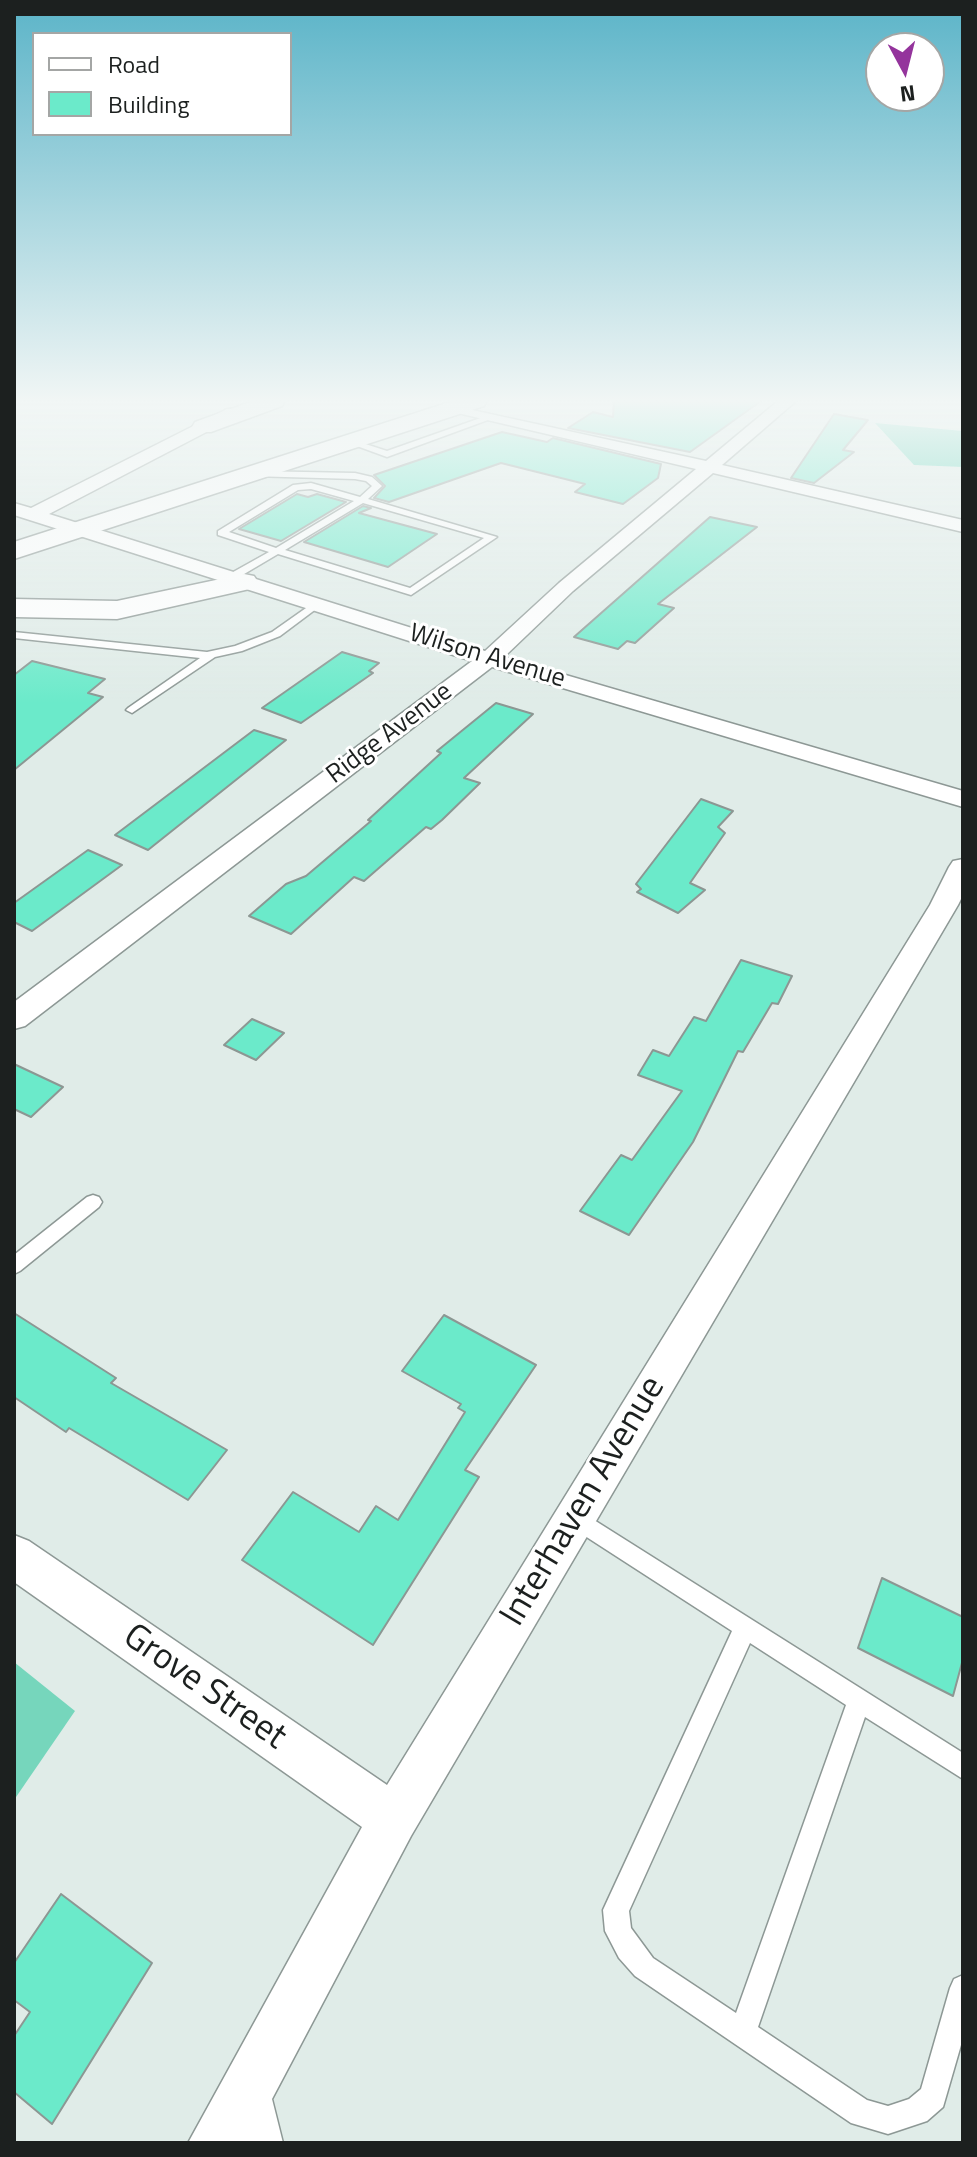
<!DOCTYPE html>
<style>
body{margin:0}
#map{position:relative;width:977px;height:2157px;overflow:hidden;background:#e0ece8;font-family:"Titillium Web",sans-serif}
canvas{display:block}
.frame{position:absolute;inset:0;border:16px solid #1c201f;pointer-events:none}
.legend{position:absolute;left:32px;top:32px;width:260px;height:104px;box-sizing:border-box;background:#fff;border:2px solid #a4a6a5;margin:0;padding:10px 14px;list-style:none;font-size:24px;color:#1c201f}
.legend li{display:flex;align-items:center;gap:16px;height:40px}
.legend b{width:40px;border:2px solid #a4a6a5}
.north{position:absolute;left:865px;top:32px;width:80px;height:80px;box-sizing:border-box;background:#fff;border:2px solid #a4a6a5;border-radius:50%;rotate:173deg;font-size:22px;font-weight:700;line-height:32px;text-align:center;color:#1c201f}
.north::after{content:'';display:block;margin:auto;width:28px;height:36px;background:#94349c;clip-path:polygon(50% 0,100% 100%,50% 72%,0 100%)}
</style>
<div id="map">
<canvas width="977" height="2157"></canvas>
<div class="frame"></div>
<ul class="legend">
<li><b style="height:10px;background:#fff"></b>Road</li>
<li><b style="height:22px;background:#6beaca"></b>Building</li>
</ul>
<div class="north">N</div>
</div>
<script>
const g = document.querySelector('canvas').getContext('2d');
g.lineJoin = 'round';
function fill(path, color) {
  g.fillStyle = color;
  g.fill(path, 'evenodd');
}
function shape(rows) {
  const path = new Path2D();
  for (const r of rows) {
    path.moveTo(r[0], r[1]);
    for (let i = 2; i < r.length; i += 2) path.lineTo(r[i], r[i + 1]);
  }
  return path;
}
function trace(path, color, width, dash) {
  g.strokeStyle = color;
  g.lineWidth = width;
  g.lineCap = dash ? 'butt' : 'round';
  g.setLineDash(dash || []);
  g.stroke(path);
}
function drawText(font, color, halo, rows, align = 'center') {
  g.font = font + ' "Titillium Web",sans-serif';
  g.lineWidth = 6;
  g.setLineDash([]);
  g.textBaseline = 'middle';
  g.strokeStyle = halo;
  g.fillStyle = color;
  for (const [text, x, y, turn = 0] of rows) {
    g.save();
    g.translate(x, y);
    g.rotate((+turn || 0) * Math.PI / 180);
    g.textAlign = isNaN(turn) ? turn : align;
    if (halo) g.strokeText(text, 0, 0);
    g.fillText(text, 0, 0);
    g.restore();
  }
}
const green = shape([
 [14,1662,75,1711,14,1800]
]);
const forest = shape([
 [875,423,963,431,963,467,914,465]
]);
const building = shape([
 [614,401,761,401,690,452,568,428,593,412,613,417,614,401],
 [834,414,868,420,843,450,854,452,814,483,791,478,834,414],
 [502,432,547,442,553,438,661,464,658,478,623,504,575,492,585,484,501,463,389,502,374,498,385,486,374,475,502,432],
 [297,494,308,497,317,494,346,502,281,541,239,529,297,494],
 [363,506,371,508,359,513,437,534,388,567,304,542,363,506],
 [710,517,757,527,658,604,674,608,635,643,627,641,618,649,574,637,710,517],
 [342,652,379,663,369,671,373,673,301,723,262,708,342,652],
 [32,661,105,679,88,693,103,697,14,770,14,675,32,661],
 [496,703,533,714,464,778,480,783,442,820,431,829,426,827,364,881,354,877,291,934,249,916,286,884,306,876,371,821,368,820,441,753,437,751,496,703],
 [254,730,286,740,148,850,115,835,254,730],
 [701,799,733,811,718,827,725,833,690,883,705,890,678,913,637,892,641,889,636,884,701,799],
 [88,850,122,865,32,931,14,922,14,903,88,850],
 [741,960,792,976,778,1004,772,1003,743,1052,738,1051,693,1142,629,1235,580,1211,621,1155,632,1160,682,1091,638,1075,653,1050,669,1056,694,1017,706,1021,741,960],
 [252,1019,284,1033,256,1060,224,1045,252,1019],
 [14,1064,63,1087,31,1117,14,1109,14,1064],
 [14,1313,116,1378,111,1383,227,1450,188,1500,69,1428,66,1432,14,1397,14,1313],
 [444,1315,536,1365,465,1470,479,1477,373,1645,242,1560,293,1492,359,1532,376,1506,398,1520,465,1412,458,1408,461,1404,402,1371,444,1315],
 [882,1578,963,1617,963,1659,953,1696,858,1648,882,1578],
 [61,1894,152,1963,52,2124,14,2092,14,2036,30,2012,14,2000,14,1963,61,1894]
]);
const service = shape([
 [489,415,496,417,387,457,346,442,350,439,387,451,489,415],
 [253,471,355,473,372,477,382,486,368,499,497,537,411,595,278,554,234,580,226,580,226,576,269,552,218,535,218,531,293,485,311,483,360,497,372,486,366,481,355,479,250,476,250,472,253,471],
 [311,489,354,501,276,548,229,532,298,490,311,489],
 [363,503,484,538,410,588,285,550,363,503],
 [316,601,320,602,320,606,280,636,242,651,215,657,132,713,126,710,128,708,200,658,14,638,14,632,207,652,235,646,272,632,316,601],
 [93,1195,99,1197,102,1202,99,1207,20,1271,14,1274,14,1255,87,1197,93,1195],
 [575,1508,963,1753,963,1779,865,1717,758,2027,867,2100,888,2106,909,2099,921,2089,950,1988,954,1979,963,1975,963,2038,943,2107,927,2121,888,2134,851,2123,635,1976,619,1958,605,1931,603,1910,732,1631,568,1525,564,1518,568,1511,575,1508],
 [750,1643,846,1705,736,2013,653,1958,631,1928,629,1911,750,1643]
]);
const minor = shape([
 [778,401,796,401,722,465,963,520,963,532,713,473,573,591,504,657,963,791,963,807,492,667,25,1026,14,1029,14,1002,472,661,14,515,14,503,31,508,227,409,239,409,239,415,49,514,485,651,559,583,696,469,449,411,449,405,706,461,778,401],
 [963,859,963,895,958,905,411,1836,272,2099,283,2143,188,2143,362,1827,14,1582,14,1535,29,1541,387,1785,930,905,949,867,953,861,963,859]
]);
const trunk = shape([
 [253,401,285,401,282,406,211,432,195,432,192,427,195,422,253,401],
 [453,401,487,401,484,406,14,559,14,542,453,401],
 [244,574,254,576,258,582,254,588,117,619,14,617,14,599,117,601,244,574]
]);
const farStreetnames = [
 ["Wilson Avenue",487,657,17],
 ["Ridge Avenue",390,734,-37]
];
const nearStreetnames = [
 ["Interhaven Avenue",584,1502,-59],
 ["Grove Street",204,1688,35]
];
fill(green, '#76d6bc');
fill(forest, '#50d2b3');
fill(building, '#6beaca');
trace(building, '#8c9793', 2);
trace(service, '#8d9895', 3);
trace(minor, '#8d9895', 3);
trace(trunk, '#8d9895', 3);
fill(service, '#fff');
fill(minor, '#fff');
fill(trunk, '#fff');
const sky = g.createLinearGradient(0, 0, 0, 703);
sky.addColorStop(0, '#5bb4c8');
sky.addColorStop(0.57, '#f1f6f5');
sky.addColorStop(1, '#f1f6f500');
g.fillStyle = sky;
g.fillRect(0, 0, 977, 703);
drawText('26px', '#1c201f', '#fff', farStreetnames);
drawText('36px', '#1c201f', '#fff', nearStreetnames);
</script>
